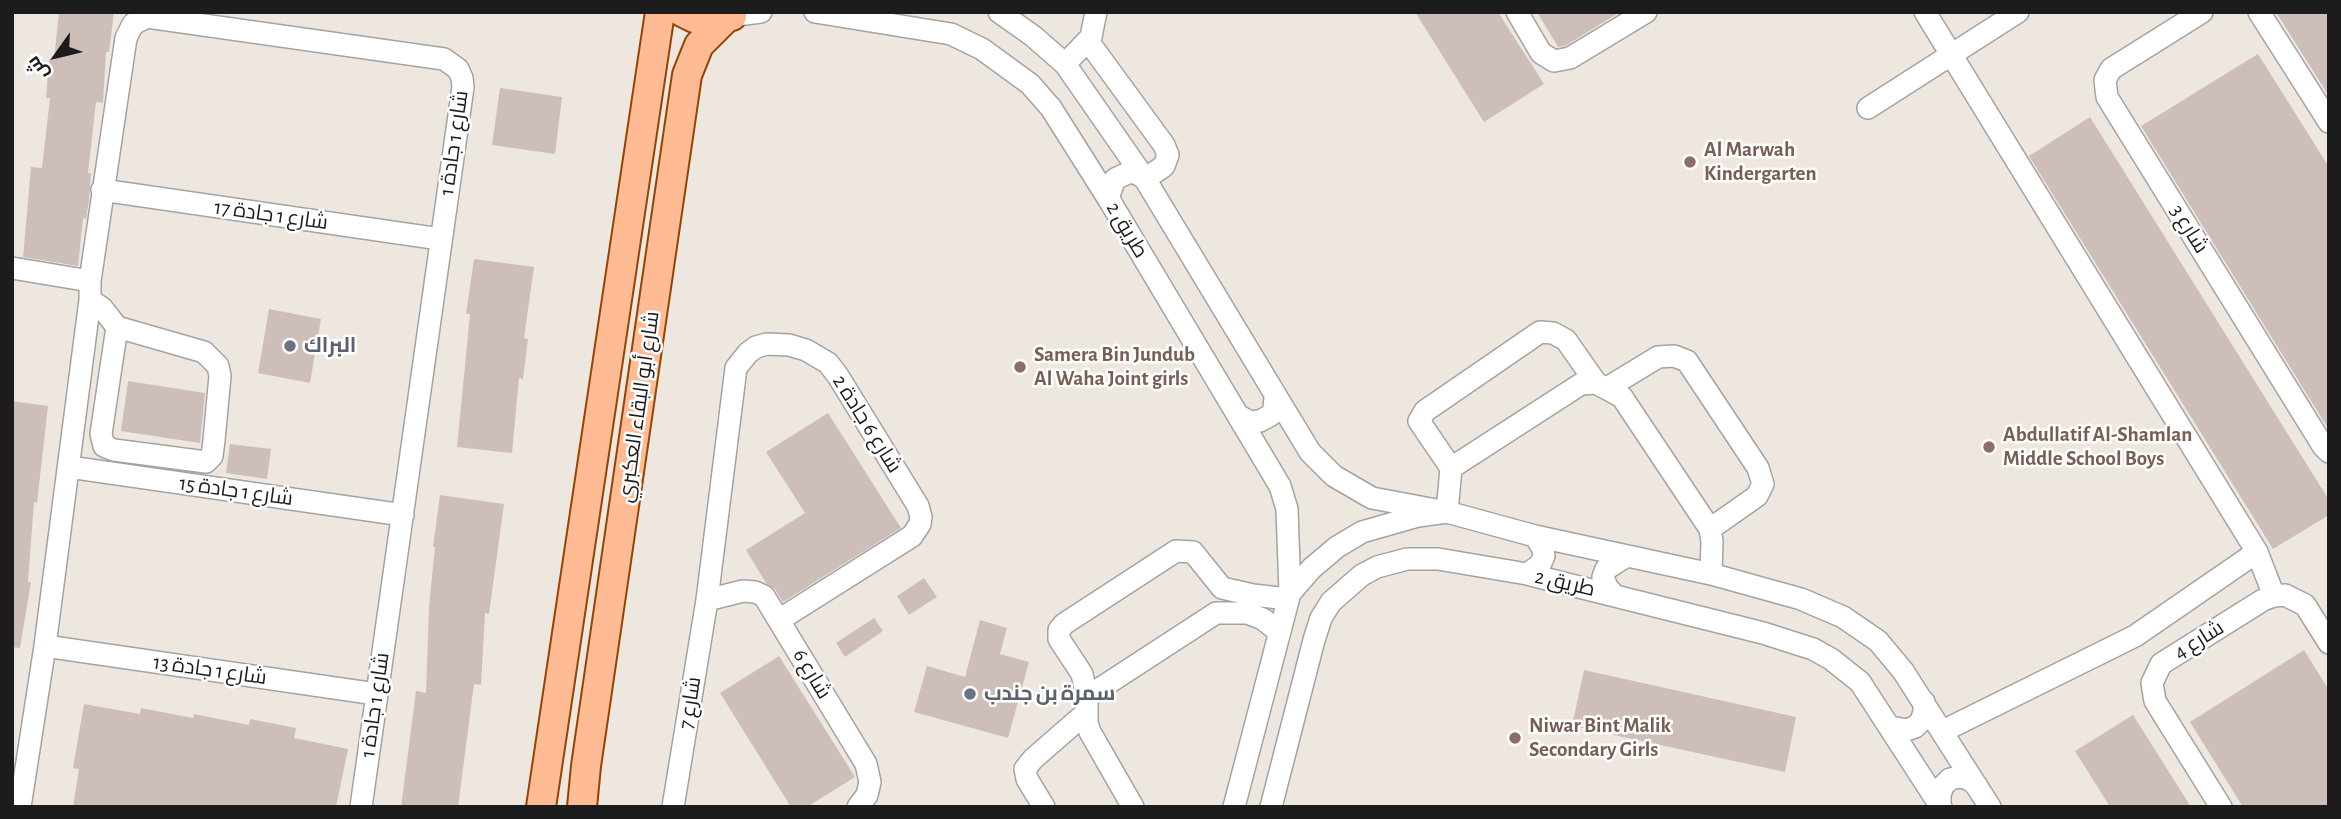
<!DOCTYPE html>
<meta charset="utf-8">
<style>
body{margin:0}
#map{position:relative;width:2341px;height:819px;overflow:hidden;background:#eee7e0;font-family:"Alegreya Sans",Cairo,sans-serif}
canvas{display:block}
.frame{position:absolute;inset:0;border:14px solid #1c1c1c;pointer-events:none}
.north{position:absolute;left:21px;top:21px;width:70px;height:70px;-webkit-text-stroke:5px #fff;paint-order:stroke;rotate:236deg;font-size:19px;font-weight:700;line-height:28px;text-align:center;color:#1c1c1c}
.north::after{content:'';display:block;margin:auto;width:24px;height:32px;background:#1c1c1c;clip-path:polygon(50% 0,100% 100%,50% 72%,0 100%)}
</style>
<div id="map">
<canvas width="2341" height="819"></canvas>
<div class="frame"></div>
<div class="north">ش</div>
</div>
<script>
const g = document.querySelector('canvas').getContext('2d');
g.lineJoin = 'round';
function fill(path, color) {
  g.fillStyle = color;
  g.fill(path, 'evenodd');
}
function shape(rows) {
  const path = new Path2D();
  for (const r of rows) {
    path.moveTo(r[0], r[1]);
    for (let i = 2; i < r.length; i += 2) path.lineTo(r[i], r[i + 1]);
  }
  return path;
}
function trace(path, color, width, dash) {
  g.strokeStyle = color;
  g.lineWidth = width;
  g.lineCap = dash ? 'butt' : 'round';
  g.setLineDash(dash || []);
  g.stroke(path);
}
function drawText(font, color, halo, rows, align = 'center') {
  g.font = font + ' "Alegreya Sans",Cairo,sans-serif';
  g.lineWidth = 5;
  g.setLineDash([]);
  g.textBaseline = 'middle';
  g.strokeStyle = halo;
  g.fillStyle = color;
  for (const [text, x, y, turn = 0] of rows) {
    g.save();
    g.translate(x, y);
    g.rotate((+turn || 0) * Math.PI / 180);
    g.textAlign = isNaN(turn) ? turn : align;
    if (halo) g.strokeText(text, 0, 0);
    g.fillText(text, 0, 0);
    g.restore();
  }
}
const building = shape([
 [59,12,114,12,109,52,106,52,103,103,96,102,88,173,91,173,89,200,86,219,83,218,78,266,23,257,31,167,42,168,50,98,46,98,49,59,54,60],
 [1415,12,1498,12,1544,84,1484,122],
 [1537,12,1620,12,1565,46,1558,47],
 [2276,12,2329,12,2329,96,2308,63],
 [2258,54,2329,167,2329,430,2141,126],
 [500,88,562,97,555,154,492,145],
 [2090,117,2329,500,2329,515,2273,549,2029,156],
 [474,259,534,267,524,338,528,339,523,379,519,378,512,453,457,447,470,314,466,314],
 [269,309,321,319,310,383,258,373],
 [128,381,205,393,200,443,121,431],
 [12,401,48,406,37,503,34,502,28,582,31,582,20,648,12,647],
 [828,413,901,528,783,602,775,589,766,583,746,550,805,513,766,452],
 [230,444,271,449,267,479,226,473],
 [440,495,504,504,489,614,485,613,481,685,474,684,458,807,401,807,416,691,426,693,429,607,435,547,433,547],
 [924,578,937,597,909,615,897,596],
 [874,618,883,631,845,657,836,643],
 [980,620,1007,628,1000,654,1029,662,1008,738,914,712,927,666,965,677],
 [2304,650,2329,690,2329,807,2243,807,2190,722],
 [779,656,855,777,807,807,791,807,720,693],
 [1584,670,1796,717,1785,772,1572,726],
 [84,704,140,714,141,708,193,718,194,714,249,725,250,719,296,728,294,738,348,749,336,807,73,807,79,769,73,768],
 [2133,715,2150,742,2191,807,2110,807,2092,778,2075,751]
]);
const minor = shape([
 [815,12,951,34,982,49,1030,84,1051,108,1111,203,1280,486,1287,509,1290,593],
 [999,12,1033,36,1065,64,1145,179,1310,452,1334,476,1372,498,1447,512,1451,468,1581,384,1596,383,1622,397,1710,529,1712,541,1711,574],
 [1517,12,1541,53,1554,61,1570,58,1646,12],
 [1925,12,2257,552,2274,596],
 [2202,12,2111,69,2105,80,2107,97,2323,446,2329,452],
 [2259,12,2329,122],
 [737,15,761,12],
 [1088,41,1164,145,1168,155,1164,166,1145,179,1138,174,1130,172,1115,179,1109,195,1111,203],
 [1065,64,1091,37,1096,12],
 [1868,108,2018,12],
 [102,190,440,239],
 [12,268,90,281],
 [90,300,102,308,117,327,204,352,218,366,220,376,214,440,212,456,206,462,114,450,104,446,101,434,117,327],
 [1607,388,1658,357,1674,356,1687,361,1758,468,1763,484,1757,496,1710,529],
 [1241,417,1250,422,1260,421,1271,415,1274,409,1275,397],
 [69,467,403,515],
 [1451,468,1419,421,1425,411,1540,332,1553,333,1566,340,1596,383],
 [1527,574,1540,565,1544,556,1543,549,1535,536],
 [1614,595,1607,587,1603,577,1606,569,1625,557],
 [707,600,743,591,755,592,764,596,866,764,870,782,867,795,858,807],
 [45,646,376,694],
 [1087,697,1082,674,1059,639,1059,630,1064,624,1176,551,1193,552,1222,588,1253,595,1288,599],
 [1891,727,1906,730,1915,727,1921,721,1924,712,1924,702],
 [1943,731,2135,636,2257,552],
 [20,807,45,646,90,300,90,281,126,38,133,24,147,17,444,59,458,69,462,78,463,87,361,807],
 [673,807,707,600,736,368,748,353,756,347,767,344,789,345,806,350,828,363,838,376,918,506,921,517,920,524,912,536,779,620],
 [1044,807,1027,779,1025,769,1033,759,1087,712],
 [1133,807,1090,732,1087,723,1087,697,1216,613,1247,613,1263,619,1279,632],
 [1234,807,1290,593,1312,568,1337,547,1362,532,1418,516,1447,512,1535,536,1711,574,1801,599,1843,617,1878,641,1903,671,1990,807],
 [1271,807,1314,640,1321,618,1331,602,1362,575,1377,567,1407,559,1438,559,1527,574,1763,633,1813,649,1831,659,1860,682,1941,807],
 [1937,807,1940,805,1940,795,1943,786,1950,779,1960,777,1969,779,1977,786],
 [2221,807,2155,701,2152,683,2161,664,2263,600,2274,596,2285,595,2305,605,2329,643]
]);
const major = shape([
 [682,12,694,18,709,21,732,16],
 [541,807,660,12],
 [582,807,586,766,687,75,699,45,725,19]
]);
const markers = [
 [1690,162,7,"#8d6e63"],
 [290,346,7,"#6b7280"],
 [1020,367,7,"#8d6e63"],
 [1989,447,7,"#8d6e63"],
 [970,694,7,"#6b7280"],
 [1515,738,7,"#8d6e63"]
];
const streetNames = [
 ["شارع 1 جادة 1",454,143,-82],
 ["شارع 1 جادة 17",271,215,8],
 ["شارع 3",2189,229,58],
 ["طريق 2",1127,230,59],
 ["شارع أبو البقاء العكبري",639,407,-82],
 ["شارع 6 جادة 2",867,424,58],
 ["شارع 1 جادة 15",236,491,8],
 ["طريق 2",1565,583,13],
 ["شارع 4",2199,640,-32],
 ["شارع 1 جادة 13",210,670,8],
 ["شارع 6",812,674,59],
 ["شارع 7",690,703,-81],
 ["شارع 1 جادة 1",375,705,-82]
];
const educationNames = [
 ["Al Marwah",1704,150],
 ["Kindergarten",1704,174],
 ["Samera Bin Jundub",1034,355],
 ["Al Waha Joint girls",1034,379],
 ["Abdullatif Al-Shamlan",2003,435],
 ["Middle School Boys",2003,459],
 ["Niwar Bint Malik",1529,726],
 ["Secondary Girls",1529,750]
];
const worshipNames = [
 ["البراك",304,346],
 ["سمرة بن جندب",984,694]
];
fill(building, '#cebeb9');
trace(minor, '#a3a3a3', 24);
trace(major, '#934400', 32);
trace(minor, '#fff', 21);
trace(major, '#ffbb94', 28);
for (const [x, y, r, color] of markers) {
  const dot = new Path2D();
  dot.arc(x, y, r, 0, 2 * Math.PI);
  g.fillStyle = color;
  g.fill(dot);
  trace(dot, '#fff', 2.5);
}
drawText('21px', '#1c1c1c', '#fff', streetNames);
drawText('bold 21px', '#785e54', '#fff', educationNames, 'left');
drawText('bold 21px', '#5b616d', '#fff', worshipNames, 'left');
</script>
